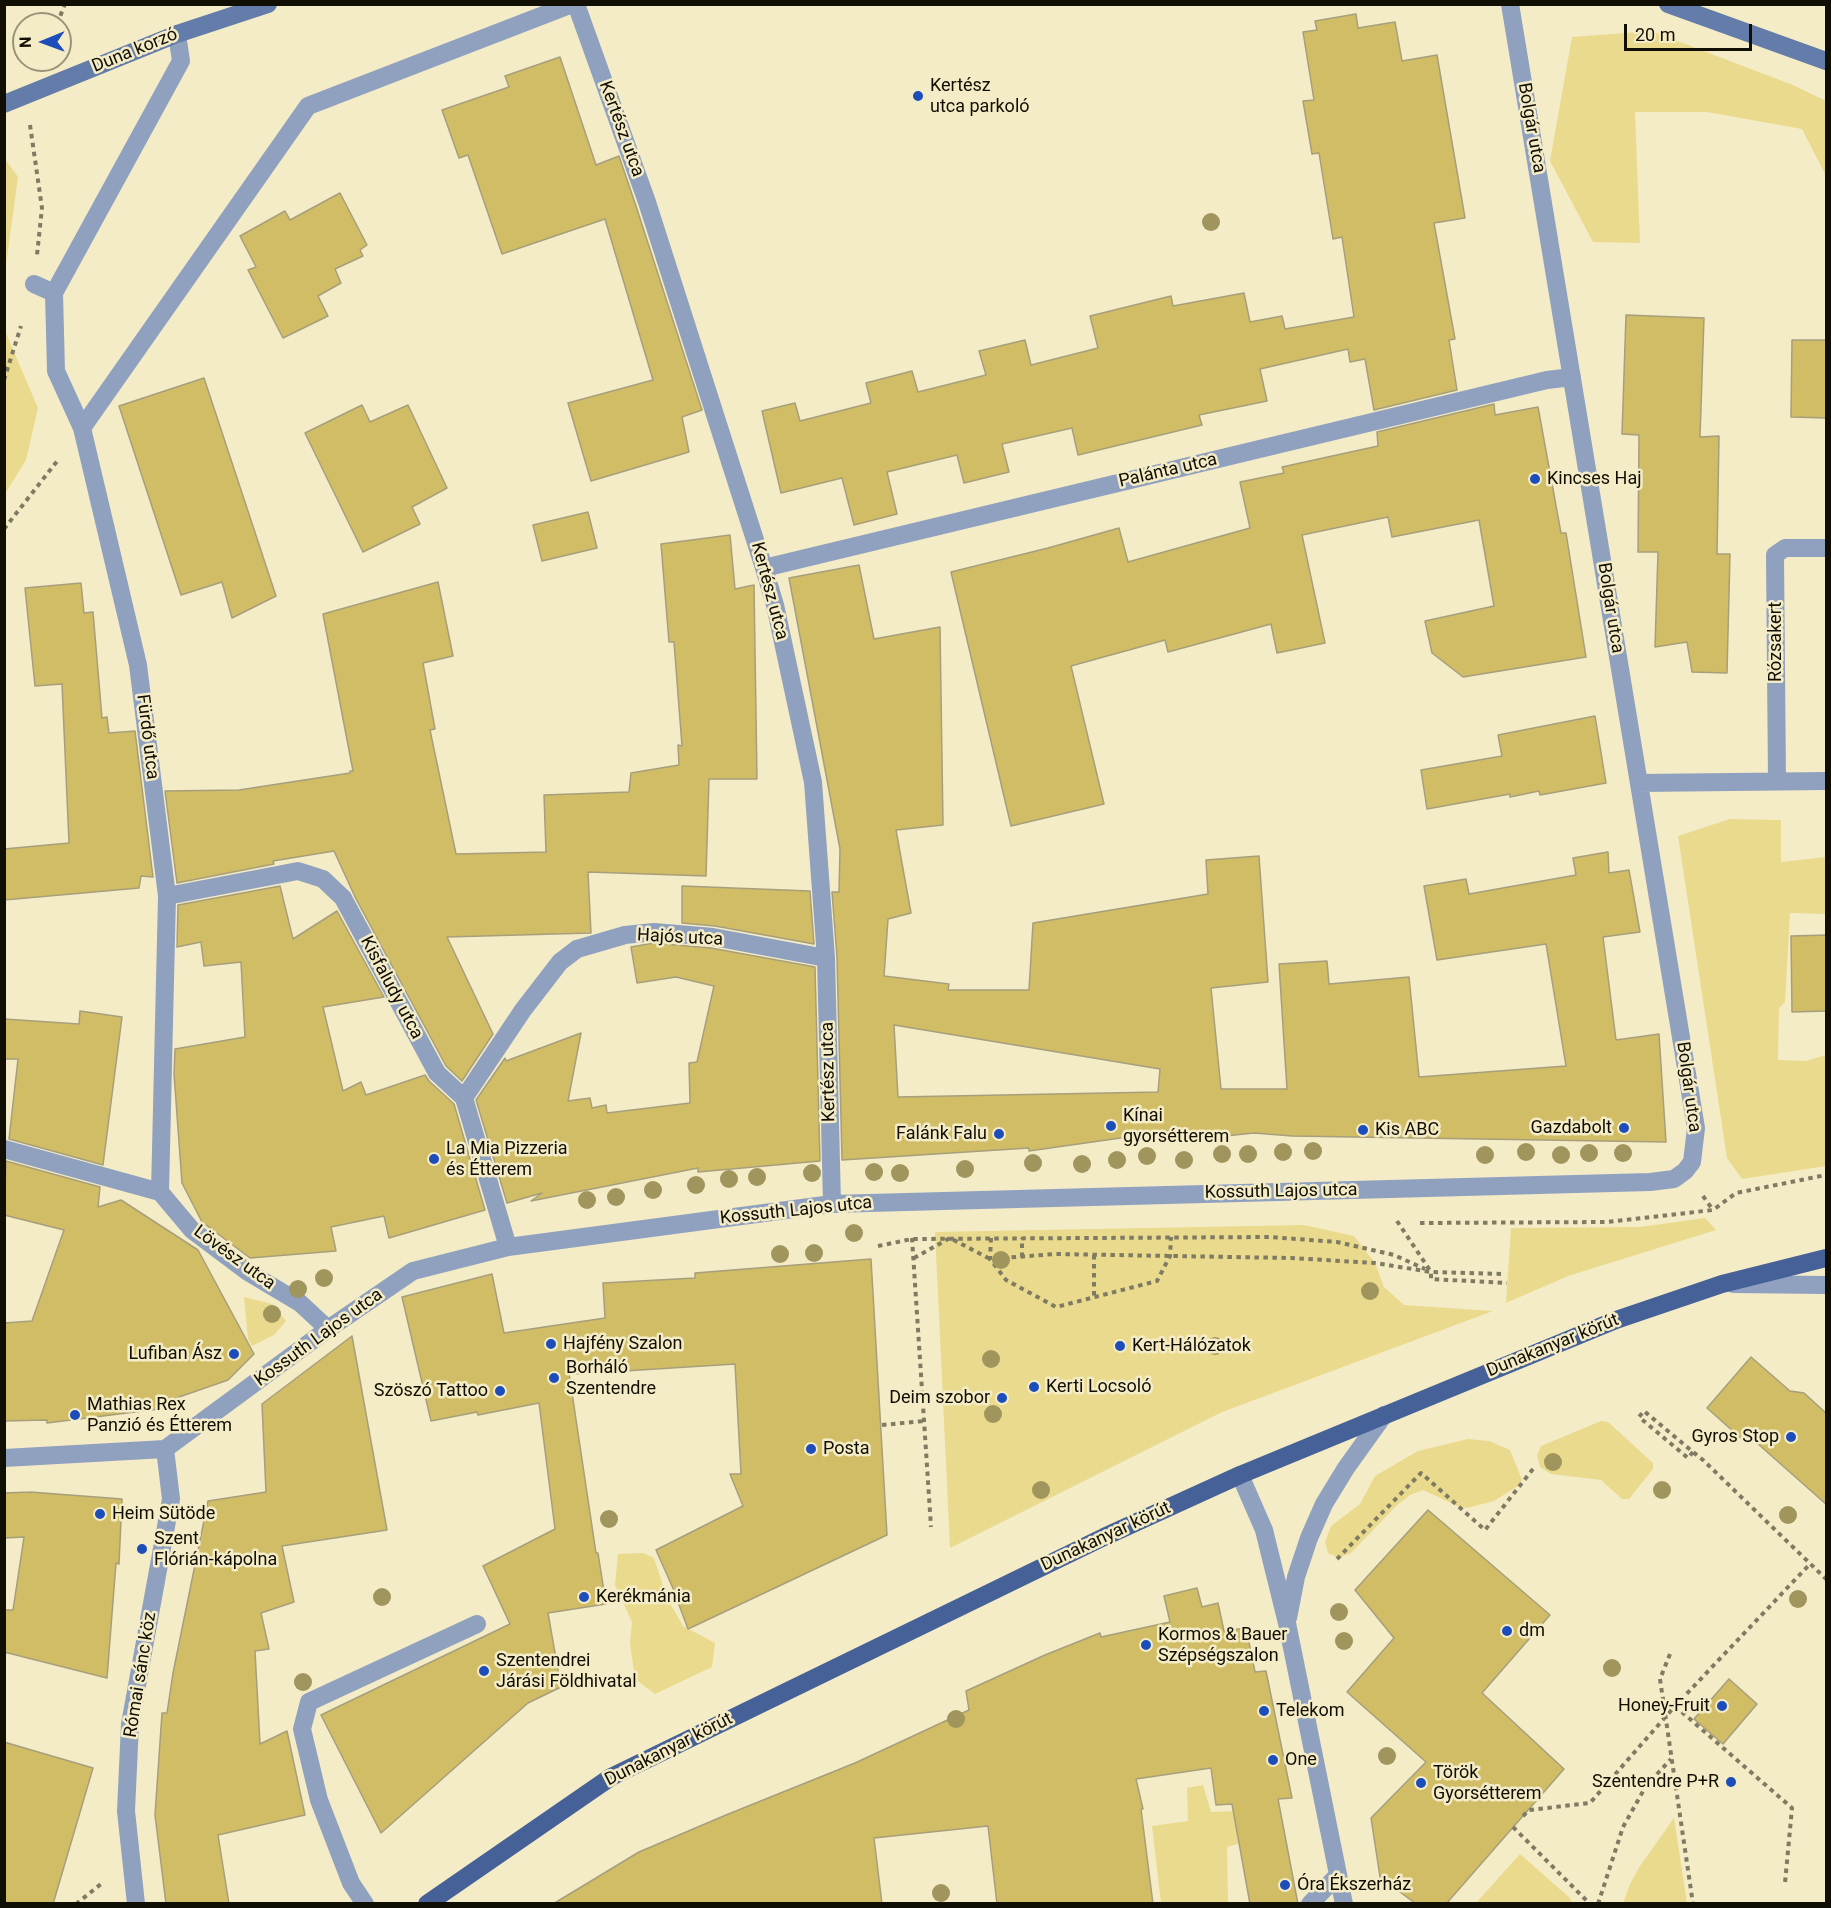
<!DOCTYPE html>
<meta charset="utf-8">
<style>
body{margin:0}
#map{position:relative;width:1831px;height:1908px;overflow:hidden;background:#f4ecc7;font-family:Roboto,sans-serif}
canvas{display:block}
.frame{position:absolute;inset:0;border:6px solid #110e03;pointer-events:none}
.north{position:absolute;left:12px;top:12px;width:60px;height:60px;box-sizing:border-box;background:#f4ecc7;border:2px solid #999379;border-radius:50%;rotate:269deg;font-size:16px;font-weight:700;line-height:24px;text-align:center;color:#110e03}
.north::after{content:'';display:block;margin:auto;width:21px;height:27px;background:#1c4dba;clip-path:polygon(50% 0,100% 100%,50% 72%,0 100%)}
.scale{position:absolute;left:1624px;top:24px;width:128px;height:27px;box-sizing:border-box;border:3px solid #110e03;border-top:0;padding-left:8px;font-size:18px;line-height:21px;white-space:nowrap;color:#110e03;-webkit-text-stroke:4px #f4ecc7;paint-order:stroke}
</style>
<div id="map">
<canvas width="1831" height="1908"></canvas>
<div class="frame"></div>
<div class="north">N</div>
<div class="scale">20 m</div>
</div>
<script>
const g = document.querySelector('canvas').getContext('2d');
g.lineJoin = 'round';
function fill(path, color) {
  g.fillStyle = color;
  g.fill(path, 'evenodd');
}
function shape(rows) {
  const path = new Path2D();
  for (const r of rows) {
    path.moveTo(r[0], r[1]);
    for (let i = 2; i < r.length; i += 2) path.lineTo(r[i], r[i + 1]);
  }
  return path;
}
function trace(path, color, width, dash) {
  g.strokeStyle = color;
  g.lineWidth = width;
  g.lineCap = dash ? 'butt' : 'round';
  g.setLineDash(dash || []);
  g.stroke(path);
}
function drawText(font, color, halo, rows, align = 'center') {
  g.font = font + ' Roboto,sans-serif';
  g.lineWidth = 5;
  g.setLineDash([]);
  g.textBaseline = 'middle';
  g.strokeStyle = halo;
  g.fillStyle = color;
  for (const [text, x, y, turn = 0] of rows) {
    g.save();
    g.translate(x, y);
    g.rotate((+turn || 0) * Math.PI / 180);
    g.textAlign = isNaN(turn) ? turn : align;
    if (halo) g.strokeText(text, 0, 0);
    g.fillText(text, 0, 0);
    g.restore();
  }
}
const green = shape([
 [1651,31,1793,85,1826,101,1826,176,1802,129,1707,112,1635,112,1640,243,1593,242,1550,161,1572,37],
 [5,159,18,177,5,272],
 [5,331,38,408,26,460,5,494],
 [1730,819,1781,820,1781,862,1826,857,1826,914,1790,913,1785,1002,1779,1008,1778,1060,1806,1061,1826,1055,1826,1166,1742,1179,1727,1158,1678,836],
 [1705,1218,1716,1230,1568,1276,1506,1303,1511,1228,1640,1227],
 [1304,1225,1354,1236,1375,1263,1384,1287,1404,1305,1493,1311,1222,1412,950,1548,935,1232],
 [244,1297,272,1304,286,1321,274,1335,252,1346,248,1339],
 [1601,1421,1608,1422,1653,1463,1653,1469,1629,1499,1622,1499,1601,1480,1551,1474,1540,1467,1537,1455,1541,1446],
 [1468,1439,1489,1441,1510,1450,1522,1480,1518,1486,1494,1501,1467,1508,1460,1507,1423,1490,1410,1495,1396,1506,1351,1553,1339,1558,1328,1553,1325,1542,1331,1526,1360,1504,1375,1476,1418,1451],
 [643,1553,654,1558,667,1598,683,1626,715,1643,712,1667,655,1694,635,1679,630,1643,632,1622,615,1585,618,1554],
 [1203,1785,1211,1812,1257,1810,1257,1838,1227,1847,1228,1903,1161,1903,1152,1826,1188,1821,1187,1788],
 [1674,1818,1687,1903,1623,1903,1630,1884,1640,1866],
 [1520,1854,1570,1898,1572,1903,1476,1903]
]);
const building = shape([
 [1356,14,1358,28,1395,22,1402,61,1437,55,1465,218,1434,223,1455,339,1449,340,1457,390,1374,410,1365,359,1350,362,1348,349,1260,369,1267,401,1199,415,1202,425,1078,455,1072,428,1002,444,1009,472,964,483,957,455,887,472,897,514,854,525,842,478,781,493,762,411,795,403,800,421,871,403,866,383,912,371,918,392,986,375,979,351,1025,340,1031,365,1098,348,1090,316,1171,296,1173,306,1244,293,1250,322,1282,316,1285,329,1354,317,1342,237,1333,239,1319,153,1312,154,1303,101,1314,100,1303,32,1317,30,1315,21,1356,14],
 [560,57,596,165,619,156,636,206,702,410,682,417,689,452,591,481,568,403,653,380,605,219,502,254,468,155,459,158,442,110,509,87,505,76,560,57],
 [340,193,367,245,360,250,363,256,335,269,341,283,318,296,328,316,283,338,248,270,256,267,240,236,285,211,290,220,340,193],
 [1626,315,1704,318,1700,437,1719,436,1717,554,1730,554,1727,673,1692,672,1687,642,1655,647,1658,552,1638,552,1639,435,1622,434,1626,315],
 [1792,340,1827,340,1827,418,1791,417,1792,340],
 [204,378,276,596,232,618,222,582,181,595,119,406,204,378],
 [1494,404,1495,415,1538,407,1561,533,1566,533,1586,657,1463,677,1432,653,1425,621,1494,606,1479,520,1392,537,1388,517,1302,535,1325,643,1277,653,1271,624,1168,652,1165,640,1071,666,1104,804,1011,826,951,572,1048,548,1119,528,1128,562,1250,528,1240,482,1284,473,1282,467,1378,446,1377,432,1494,404],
 [362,405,370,422,408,405,447,488,412,507,420,524,363,552,305,433,362,405],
 [588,512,597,548,542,561,533,525,588,512],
 [730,535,735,589,754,585,757,779,709,779,706,876,588,872,591,933,447,937,493,1034,462,1081,446,1066,356,899,334,851,273,861,274,864,177,883,165,791,239,790,350,773,350,771,353,771,323,614,438,582,453,656,423,663,435,729,430,730,456,854,546,852,544,795,629,792,631,773,679,765,678,745,682,746,674,642,669,642,661,544,730,535],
 [859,565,874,639,940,627,943,825,896,830,911,913,888,919,884,976,949,984,948,990,1029,990,1033,923,1208,894,1206,860,1259,856,1268,982,1211,988,1221,1089,1287,1089,1279,964,1327,961,1329,984,1409,977,1419,1077,1566,1066,1546,944,1437,960,1424,886,1466,879,1469,894,1576,875,1573,858,1608,852,1609,873,1629,870,1640,932,1603,937,1616,1040,1659,1034,1666,1142,1292,1136,1254,1133,1186,1140,1184,1129,1029,1151,1029,1148,842,1160,837,957,832,892,839,892,840,849,789,578,859,565],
 [894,1025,1160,1069,1158,1092,898,1097,894,1025],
 [81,583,84,613,93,612,102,718,107,717,109,733,135,731,153,877,141,876,139,888,4,900,4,849,69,843,62,684,35,686,25,588,81,583],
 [1595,716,1606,783,1540,795,1539,791,1510,797,1510,794,1427,809,1421,770,1502,756,1498,735,1595,716],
 [280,886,293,939,337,911,384,997,323,1007,343,1091,361,1082,366,1095,425,1075,429,1081,454,1104,485,1210,389,1238,384,1216,331,1227,336,1251,250,1258,202,1222,182,1183,174,1074,175,1049,245,1037,241,962,204,966,201,942,177,947,178,905,280,886],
 [682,886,810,891,814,944,715,926,682,923,682,886],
 [1827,935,1827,1011,1792,1012,1791,936,1827,935],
 [654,943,711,948,815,967,820,1161,698,1172,698,1168,531,1201,542,1193,507,1203,476,1100,505,1058,506,1061,581,1033,568,1101,590,1098,592,1108,606,1105,607,1113,690,1103,689,1063,697,1062,714,986,676,977,637,983,631,947,654,943],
 [80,1011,122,1017,103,1165,9,1139,18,1059,4,1059,4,1019,79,1024,80,1011],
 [6,1161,100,1187,98,1207,121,1200,198,1250,254,1354,228,1380,159,1404,159,1409,47,1423,47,1420,4,1421,4,1323,32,1321,64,1230,4,1215,6,1161],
 [871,1259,887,1535,688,1629,672,1586,656,1550,743,1506,730,1474,741,1474,735,1364,577,1374,573,1365,568,1366,596,1553,598,1553,606,1604,548,1613,561,1687,528,1703,381,1833,321,1715,510,1624,483,1566,555,1529,539,1403,478,1415,477,1412,431,1421,402,1297,492,1274,504,1333,605,1318,603,1283,695,1278,695,1273,871,1259],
 [352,1336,387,1530,282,1546,294,1602,261,1613,269,1649,255,1651,260,1744,287,1731,305,1815,218,1835,229,1904,166,1904,155,1815,162,1713,167,1713,173,1673,208,1501,266,1492,262,1404,352,1336],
 [1751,1357,1790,1391,1804,1393,1827,1414,1827,1505,1749,1436,1744,1441,1707,1408,1751,1357],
 [30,1492,122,1499,119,1564,116,1563,107,1678,4,1652,4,1610,13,1610,24,1537,4,1538,4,1493,30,1492],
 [1428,1510,1550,1615,1482,1693,1564,1769,1446,1904,1416,1904,1380,1877,1371,1818,1426,1762,1347,1692,1394,1638,1355,1590,1428,1510],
 [1197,1588,1202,1607,1218,1603,1224,1631,1246,1628,1255,1672,1266,1671,1292,1798,1278,1799,1298,1904,1250,1904,1232,1804,1216,1805,1211,1768,1136,1779,1143,1809,1141,1809,1153,1904,997,1904,988,1826,874,1838,882,1904,553,1904,639,1852,726,1815,855,1763,969,1710,966,1691,1045,1655,1100,1633,1101,1637,1170,1622,1164,1596,1197,1588],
 [1729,1679,1757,1704,1723,1744,1694,1719,1729,1679],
 [4,1742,93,1768,53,1904,4,1904,4,1742]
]);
const path = shape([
 [57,24,65,4],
 [30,125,42,208,37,255],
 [4,380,21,326],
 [4,529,58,460],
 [1703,1196,1713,1210],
 [1397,1221,1431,1272,1431,1279,1507,1283],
 [1420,1223,1606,1222,1713,1210,1736,1193,1826,1175],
 [912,1238,931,1527],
 [991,1238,990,1259,1006,1280,1056,1307,1157,1281,1170,1256,1171,1237],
 [878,1246,912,1239,1270,1237,1337,1242,1394,1255,1425,1269],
 [1094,1255,1094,1298],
 [1022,1257,1022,1238],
 [914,1258,950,1238,990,1259,1055,1254,1291,1258,1375,1263,1431,1272,1503,1274],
 [882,1425,924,1421],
 [1693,1452,1688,1458,1639,1417,1644,1411,1693,1452,1703,1460,1826,1579],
 [1337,1559,1421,1473,1485,1530,1533,1469],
 [1670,1654,1660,1679,1693,1904],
 [1675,1706,1792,1808,1785,1883],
 [1523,1816,1529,1810,1590,1803,1675,1706,1810,1564],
 [1513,1827,1590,1904],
 [76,1904,101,1884],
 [1598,1904,1623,1827,1646,1786,1671,1759]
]);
const lane = shape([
 [34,284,54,293,181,61,177,34],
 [82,428,308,106,572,4],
 [1733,1284,1826,1285],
 [365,1904,351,1883,319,1800,302,1729,309,1702,477,1624]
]);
const street = shape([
 [576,4,647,202,764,568,775,605,813,782,826,958,832,1204],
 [54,293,56,371,82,428,138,665,167,896,160,1192],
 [764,568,1547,380,1572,377],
 [1777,781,1775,555,1785,548,1826,548],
 [1639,783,1826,781],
 [167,896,298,871,323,879,343,898,437,1073,464,1098,508,1247],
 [464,1098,523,1010,560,962,577,949,625,935,654,932,713,937,826,958],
 [4,1149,160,1192,192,1230,248,1272,300,1303,328,1329],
 [4,1458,165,1449,328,1329,413,1271,508,1247,832,1204,1650,1182,1674,1179,1685,1171,1692,1162,1696,1128,1510,4],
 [1240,1475,1264,1530,1287,1623,1344,1904],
 [1288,1618,1296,1577,1309,1538,1324,1504,1346,1468,1384,1415],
 [136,1904,126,1811,130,1724,171,1499,165,1449],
 [1310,1904,1338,1875]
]);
const secondary = shape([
 [1668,4,1826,61],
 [4,104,177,34,268,4]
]);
const primary = shape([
 [427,1904,611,1777,1104,1537,1240,1475,1616,1320,1722,1284,1826,1258]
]);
const trees = [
 [1211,222],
 [1313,1151],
 [1283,1152],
 [1526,1152],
 [1589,1153],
 [1623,1153],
 [1222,1154],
 [1248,1154],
 [1485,1155],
 [1561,1155],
 [1147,1156],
 [1117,1160],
 [1184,1160],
 [1033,1163],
 [1082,1164],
 [965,1169],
 [874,1172],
 [812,1173],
 [900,1173],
 [757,1177],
 [729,1179],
 [696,1185],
 [653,1190],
 [616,1197],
 [587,1200],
 [854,1233],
 [814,1253],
 [780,1254],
 [1001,1260],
 [324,1278],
 [298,1289],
 [1370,1291],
 [272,1314],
 [1215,1346],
 [991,1359],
 [993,1414],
 [1553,1462],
 [1041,1490],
 [1662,1490],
 [1788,1515],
 [609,1519],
 [382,1597],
 [1798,1599],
 [1339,1612],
 [1344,1641],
 [1612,1668],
 [303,1682],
 [956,1719],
 [1387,1756],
 [941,1893]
];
const markers = [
 [918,96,6,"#1c4dba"],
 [1535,479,6,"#1c4dba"],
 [1111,1126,6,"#1c4dba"],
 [1624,1128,6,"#1c4dba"],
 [1363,1130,6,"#1c4dba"],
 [999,1134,6,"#1c4dba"],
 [434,1159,6,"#1c4dba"],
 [551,1344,6,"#1c4dba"],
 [1120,1346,6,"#1c4dba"],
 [234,1354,6,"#1c4dba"],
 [554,1378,6,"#1c4dba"],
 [1034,1387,6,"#1c4dba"],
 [500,1391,6,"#1c4dba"],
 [1002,1398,6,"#1c4dba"],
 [75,1415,6,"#1c4dba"],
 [1791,1437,6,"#1c4dba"],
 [811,1449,6,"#1c4dba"],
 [100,1514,6,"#1c4dba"],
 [142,1549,6,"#1c4dba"],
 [584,1597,6,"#1c4dba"],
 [1507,1631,6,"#1c4dba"],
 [1146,1645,6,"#1c4dba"],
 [484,1671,6,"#1c4dba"],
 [1722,1706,6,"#1c4dba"],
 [1264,1711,6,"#1c4dba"],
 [1273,1760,6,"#1c4dba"],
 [1731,1782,6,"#1c4dba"],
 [1421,1783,6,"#1c4dba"],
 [1285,1885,6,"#1c4dba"]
];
const streetNames = [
 ["Duna korzó",135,51,-22],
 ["Bolgár utca",1531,128,80],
 ["Kertész utca",621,129,70],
 ["Palánta utca",1168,471,-13],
 ["Kertész utca",769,591,75],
 ["Bolgár utca",1610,608,81],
 ["Rózsakert",1776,642,-90],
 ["Fürdő utca",147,737,83],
 ["Hajós utca",680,938,3],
 ["Kisfaludy utca",391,988,62],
 ["Kertész utca",829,1072,-91],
 ["Bolgár utca",1688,1087,82],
 ["Kossuth Lajos utca",1281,1192,-1],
 ["Kossuth Lajos utca",796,1211,-6],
 ["Lövész utca",234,1258,36],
 ["Kossuth Lajos utca",319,1338,-36],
 ["Dunakanyar körút",1553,1346,-22],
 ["Dunakanyar körút",1106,1537,-25],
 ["Római sánc köz",141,1675,-81],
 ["Dunakanyar körút",669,1750,-27]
];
const poiNames = [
 ["Kertész",930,86],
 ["utca parkoló",930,107],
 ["Kincses Haj",1547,479],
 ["Kínai",1123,1116],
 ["gyorsétterem",1123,1137],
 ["Gazdabolt",1612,1128,"right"],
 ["Kis ABC",1375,1130],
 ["Falánk Falu",987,1134,"right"],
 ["La Mia Pizzeria",446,1149],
 ["és Étterem",446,1170],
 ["Hajfény Szalon",563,1344],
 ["Kert-Hálózatok",1132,1346],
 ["Lufiban Ász",222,1354,"right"],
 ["Borháló",566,1368],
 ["Szentendre",566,1389],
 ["Kerti Locsoló",1046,1387],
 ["Szöszó Tattoo",488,1391,"right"],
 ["Deim szobor",990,1398,"right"],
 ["Mathias Rex",87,1405],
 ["Panzió és Étterem",87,1426],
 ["Gyros Stop",1779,1437,"right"],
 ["Posta",823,1449],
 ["Heim Sütöde",112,1514],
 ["Szent",154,1539],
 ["Flórián-kápolna",154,1560],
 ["Kerékmánia",596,1597],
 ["dm",1519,1631],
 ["Kormos & Bauer",1158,1635],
 ["Szépségszalon",1158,1656],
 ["Szentendrei",496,1661],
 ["Járási Földhivatal",496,1682],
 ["Honey-Fruit",1710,1706,"right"],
 ["Telekom",1276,1711],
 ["One",1285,1760],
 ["Török",1433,1773],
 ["Gyorsétterem",1433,1794],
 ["Szentendre P+R",1719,1782,"right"],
 ["Óra Ékszerház",1297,1885]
];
fill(green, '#eada8d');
fill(building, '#d0bd65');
trace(building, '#a79f7c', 1.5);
trace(path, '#7f7a62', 4, [4.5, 4.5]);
trace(lane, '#90a1c0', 18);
trace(street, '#90a1c0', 18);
trace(secondary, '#647caa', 18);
trace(primary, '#456198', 18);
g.fillStyle = '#a0955d';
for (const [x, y] of trees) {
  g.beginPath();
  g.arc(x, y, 9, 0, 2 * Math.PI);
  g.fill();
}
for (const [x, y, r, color] of markers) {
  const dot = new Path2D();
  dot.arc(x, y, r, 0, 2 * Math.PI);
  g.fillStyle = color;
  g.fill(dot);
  trace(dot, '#f4ecc7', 2);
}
drawText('18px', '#110e03', '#f4ecc7', streetNames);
drawText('18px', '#110e03', '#f4ecc7', poiNames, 'left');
</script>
